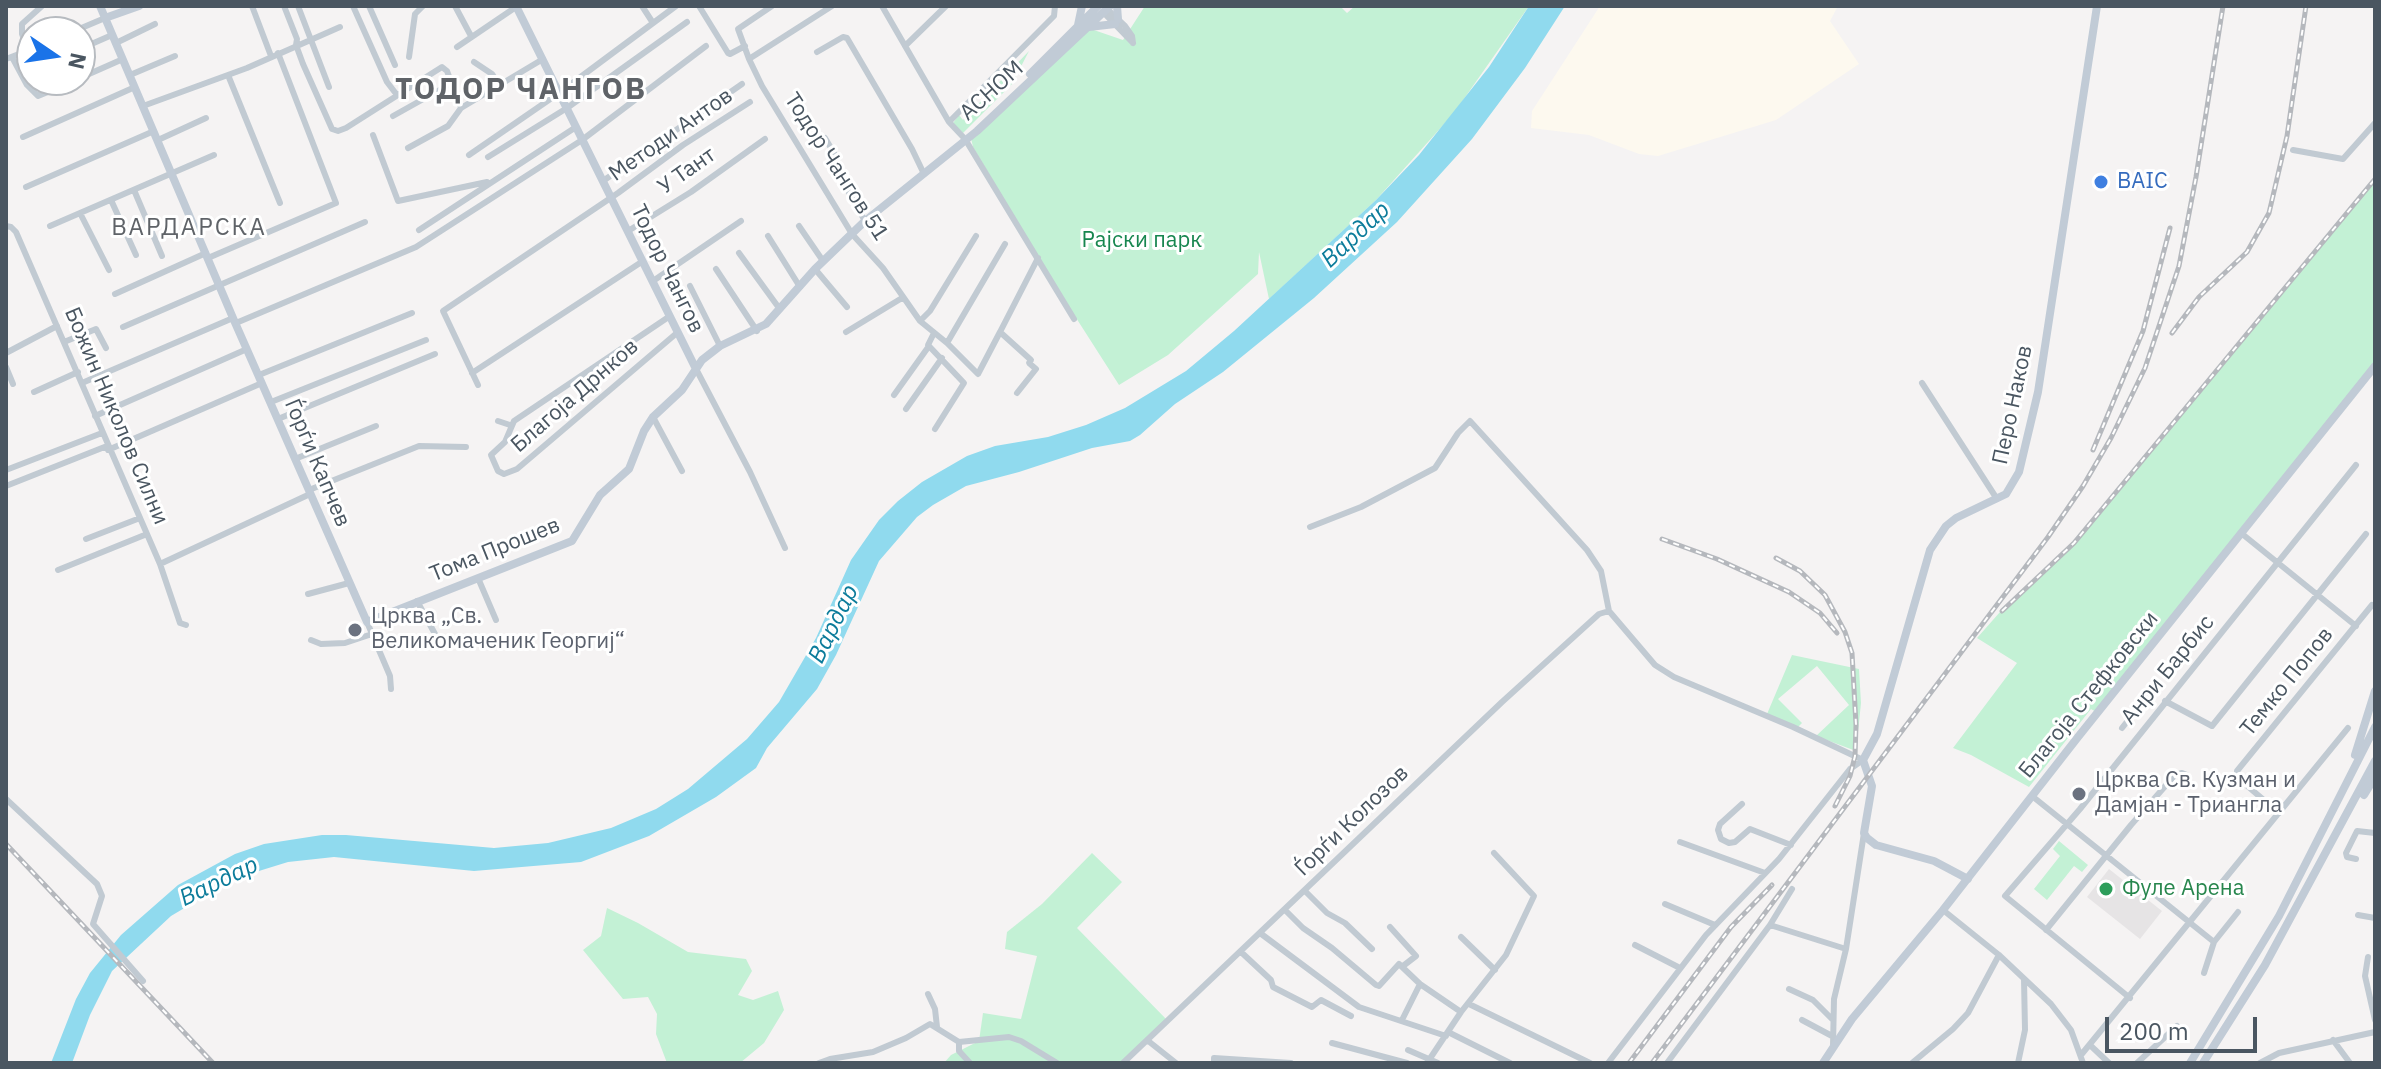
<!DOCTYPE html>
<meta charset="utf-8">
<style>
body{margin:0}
#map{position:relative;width:2381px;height:1069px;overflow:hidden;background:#f5f3f3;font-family:"IBM Plex Sans",sans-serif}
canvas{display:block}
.frame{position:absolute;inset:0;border:8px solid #4a5661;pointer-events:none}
.north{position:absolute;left:16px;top:16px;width:80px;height:80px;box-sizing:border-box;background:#fff;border:2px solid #b7bbc0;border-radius:50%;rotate:103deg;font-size:22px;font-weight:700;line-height:32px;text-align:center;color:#4a5661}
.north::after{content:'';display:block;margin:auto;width:28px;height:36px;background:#1a73e8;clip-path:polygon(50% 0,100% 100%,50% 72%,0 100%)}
.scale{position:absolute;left:2105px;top:1017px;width:152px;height:36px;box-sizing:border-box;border:4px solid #4a5661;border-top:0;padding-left:10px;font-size:24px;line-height:28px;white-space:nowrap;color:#4a5661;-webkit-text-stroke:6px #fff;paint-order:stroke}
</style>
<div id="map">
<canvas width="2381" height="1069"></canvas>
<div class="frame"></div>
<div class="north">N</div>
<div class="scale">200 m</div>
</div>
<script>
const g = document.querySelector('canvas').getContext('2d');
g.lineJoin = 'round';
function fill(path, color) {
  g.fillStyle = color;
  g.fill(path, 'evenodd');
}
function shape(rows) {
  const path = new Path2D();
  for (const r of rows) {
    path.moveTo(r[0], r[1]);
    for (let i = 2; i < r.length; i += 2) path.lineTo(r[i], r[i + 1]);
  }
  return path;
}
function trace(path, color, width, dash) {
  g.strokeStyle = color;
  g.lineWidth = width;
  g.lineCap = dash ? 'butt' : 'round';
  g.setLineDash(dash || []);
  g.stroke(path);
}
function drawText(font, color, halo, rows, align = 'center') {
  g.font = font + ' "IBM Plex Sans",sans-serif';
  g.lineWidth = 6;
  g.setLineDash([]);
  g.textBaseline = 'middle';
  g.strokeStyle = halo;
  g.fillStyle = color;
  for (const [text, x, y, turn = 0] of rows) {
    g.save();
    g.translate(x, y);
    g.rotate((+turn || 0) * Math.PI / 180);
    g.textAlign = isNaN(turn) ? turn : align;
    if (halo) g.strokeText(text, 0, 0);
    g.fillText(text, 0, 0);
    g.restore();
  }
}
const commercial = shape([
 [1600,6,1838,6,1830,21,1859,64,1776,120,1658,156,1639,154,1589,135,1531,128,1532,111]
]);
const education = shape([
 [2109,869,2162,911,2140,939,2087,897]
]);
const green = shape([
 [1145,6,1340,6,1347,13,1355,6,1529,6,1454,113,1376,200,1269,299,1259,252,1258,274,1168,355,1119,385,1048,274,973,147,971,138,1088,28,1123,40],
 [1029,51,1012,84,963,133,953,123,959,115,963,120],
 [2375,179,2375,363,2098,713,2091,709,2029,787,1971,755,1953,748,2017,663,1977,638,2000,612,2074,543],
 [1792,655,1859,669,1861,703,1856,751,1816,736,1849,705,1817,666,1778,699,1802,723,1798,727,1767,714],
 [2059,841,2088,865,2082,872,2074,866,2047,900,2034,889,2060,856,2053,849],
 [1092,853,1122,882,1077,928,1168,1021,1123,1063,944,1063,951,1055,979,1041,983,1013,1021,1019,1037,956,1005,949,1007,932,1042,904],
 [607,908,638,923,688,952,746,959,752,971,738,995,753,1000,778,991,784,1010,764,1043,740,1063,667,1063,656,1034,657,1014,648,997,623,999,583,950,601,936]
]);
const water = shape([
 [1529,6,1565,6,1525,68,1472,139,1397,222,1314,298,1223,372,1175,404,1140,435,1130,441,1092,448,1019,472,966,486,933,505,917,517,879,561,836,655,817,689,767,748,756,768,716,797,649,836,581,862,474,871,334,857,288,862,233,879,171,916,112,971,90,1015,72,1063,51,1063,76,999,90,973,121,935,178,885,235,854,264,844,322,835,346,835,494,848,548,843,611,828,656,809,688,789,747,739,779,702,816,638,851,560,879,520,898,501,922,482,967,456,995,446,1048,437,1086,425,1125,408,1186,371,1234,331,1376,200,1419,155,1489,67]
]);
const street = shape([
 [252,6,271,56],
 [284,6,297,39,296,45,303,64,332,129,338,131,346,128,442,67,447,71,461,108],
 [298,6,329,87],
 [353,6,387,82,397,95],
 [369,6,395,65],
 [455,6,471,36],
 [642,6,653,23],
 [699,6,728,53,730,54,745,46],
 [832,6,749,59,762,86,852,234,883,268,920,321,947,343,978,374,1000,332,1031,360,1029,363,1036,369,1017,393],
 [882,6,949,122],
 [1055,6,1054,16,949,122,965,139,1074,319],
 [1107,9,1125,26,1132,36,1133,43],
 [1103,12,1133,43],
 [72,32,105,18],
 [116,43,155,24],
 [905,46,946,6],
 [457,47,516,7],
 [80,49,112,35],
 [28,50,22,34,22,24,42,6],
 [817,52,843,37,847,38,912,149,924,174],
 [12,57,27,85,38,96,77,80],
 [409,57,415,14,423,6],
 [6,59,32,49],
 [749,59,738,29,772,6],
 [474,62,492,74,500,86],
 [130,75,175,56],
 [228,75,280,203],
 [80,78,123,59],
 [143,106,247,68,340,27],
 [393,116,452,83],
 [373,135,398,201,487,182],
 [23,137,135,87],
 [825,138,837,158,832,162,865,221],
 [158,140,206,118],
 [408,148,448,126,461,108,543,59],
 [2293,150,2343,159,2375,123],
 [469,155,559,93,676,6],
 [488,157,567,108,687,22],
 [603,181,742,84],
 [26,187,154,131],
 [134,190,162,256],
 [111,200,136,255],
 [80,213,109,270],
 [6,226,11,227,16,232,160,564,180,623,186,625],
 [50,226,214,155],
 [799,226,823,261],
 [419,230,576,127],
 [628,231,691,192,765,139],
 [768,236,800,287],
 [739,253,779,308],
 [208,258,336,203,278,53],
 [716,269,757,331],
 [815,269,847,307],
 [653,281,741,221],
 [690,286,720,346],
 [115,294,206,253],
 [670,316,514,421,505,442,491,455,498,471,504,474,517,469,678,332],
 [920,321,930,311,976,236],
 [236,323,416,247,582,140,706,46],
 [123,327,365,222],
 [846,332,902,298],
 [1000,332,1038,258],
 [934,333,928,345,964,383,935,429],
 [64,342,96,329,106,348],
 [947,343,1005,244],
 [6,353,57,326],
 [6,367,13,384],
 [695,367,750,472,785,548],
 [472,373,643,261],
 [259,375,412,313],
 [82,383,233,318],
 [1922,383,1997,499],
 [478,385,443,311,618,193,683,145,750,102],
 [34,392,78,372],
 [894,395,929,346],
 [271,402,426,340],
 [906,409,942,358],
 [95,416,247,349],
 [653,417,682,471],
 [278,419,435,354],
 [498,421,510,425],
 [108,450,262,383],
 [295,459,376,426],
 [6,470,102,433],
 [6,486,107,446],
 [309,490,419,446,466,447],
 [1310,527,1361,507,1435,468,1458,433,1470,421,1587,550,1601,571,1609,611,1655,665,1674,677,1793,727,1863,760],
 [2241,533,2356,626],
 [86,539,140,518],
 [160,564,310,494],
 [58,570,147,534],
 [478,578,496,620],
 [308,594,349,583],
 [417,601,435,634],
 [367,622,390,676,391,689],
 [311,640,321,644,345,643,372,634],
 [2165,701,2212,726,2366,534],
 [2122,728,2156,685],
 [2032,796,2214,942],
 [6,799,97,884,102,896,93,924,143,981],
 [1742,804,1720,824,1718,830,1721,839,1729,843,1735,842,1750,829,1791,845],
 [2279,813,2238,778,2237,771,2372,605],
 [1680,842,1765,873],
 [2356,859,2347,857,2346,853,2357,831,2375,833],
 [1305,891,1327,913,1345,923,1372,949],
 [1665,904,1715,925],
 [1285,910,1303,928,1332,948,1376,985,1379,986,1399,964,1420,984,1461,1012],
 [1943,910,1999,955,2051,1004,2071,1030,2083,1063],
 [2358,915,2375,918],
 [1770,925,1846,949],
 [1390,927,1416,956,1403,966],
 [2046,930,2131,825,2175,775,2182,773,2187,775],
 [1260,933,1359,1007,1446,1036],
 [1461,937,1495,970],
 [1635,945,1680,968],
 [1241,952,1271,980,1273,987,1312,1007,1321,1000,1351,1016],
 [2368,957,2365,976,2375,1020],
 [2204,973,2214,942,2238,912],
 [1789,989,1813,1000,1832,1019],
 [928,994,935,1009,937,1027],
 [2130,998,2005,896,2080,809,2356,465],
 [1469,1004,1590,1063],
 [1402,1020,1420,984],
 [1802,1020,1832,1036],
 [1448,1032,1510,1063],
 [1147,1040,1176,1063],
 [2333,1040,2350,1063],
 [959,1042,959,1051,970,1063],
 [1332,1043,1407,1063],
 [1833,1046,1834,999,1846,949,1864,833],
 [2091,1046,2109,1063],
 [1408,1050,1438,1063],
 [2081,1055,2348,728],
 [819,1063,830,1059,873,1052,906,1038,930,1024,959,1042,1009,1037,1021,1041,1057,1063],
 [1123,1063,1502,702,1599,614,1609,611],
 [1214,1063,1214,1058,1291,1063],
 [1427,1063,1461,1012,1506,955,1534,896,1494,853],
 [1608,1063,1706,935,1779,859,1850,769,1863,760],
 [1667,1063,1770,925,1792,889],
 [1912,1063,1953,1029,1968,1013,1999,955],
 [2018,1063,2025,1030,2024,979],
 [2137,1063,2177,1026],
 [2260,1063,2279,1053,2375,1032]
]);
const secondary = shape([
 [100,6,233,318,367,622,572,541,600,495,629,469,644,431,653,417,682,390,702,360,720,346,766,324,815,269,865,221,977,131,1110,6],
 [516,6,695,367],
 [1117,6,1118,19],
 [105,18,139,6],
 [1078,25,1082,6],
 [1089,27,1115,24],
 [1030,74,1098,6],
 [2355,755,2375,691],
 [2364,795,2375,777],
 [1968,879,1934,861,1876,845,1867,838,1864,833,1872,786,1863,760,1877,734,1930,550,1946,526,1956,518,2006,494,2019,472,2038,392,2097,6],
 [1823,1063,1852,1019,1943,910,2078,737,2375,366],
 [2190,1063,2279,916,2375,727],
 [2203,1063,2265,965,2375,761]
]);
const rail = shape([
 [2172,333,2199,297,2247,252,2269,213,2287,136,2306,6],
 [2093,450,2143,331,2170,228],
 [1662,539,1717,559,1789,592,1820,613,1837,633],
 [1776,558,1800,571,1825,595,1845,632,1852,653,1856,725,1855,756,1850,776,1835,806],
 [2002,611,2074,543,2375,179],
 [6,844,213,1063],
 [1629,1063,1731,927,1772,885],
 [1652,1063,2048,537,2083,486,2111,438,2145,368,2179,266,2196,177,2223,6]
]);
const markers = [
 [2101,182,8,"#3f7fe0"],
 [355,630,8,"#6b7280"],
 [2079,794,8,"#6b7280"],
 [2106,889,8,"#2e9e5b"]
];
const streetNames = [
 ["АСНОМ",992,91,-42],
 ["Методи Антов",671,135,-35],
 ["Тодор Чангов 51",836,167,57],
 ["У Тант",687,171,-35],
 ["Тодор Чангов",667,269,64],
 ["Благоја Дрнков",575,396,-41],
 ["Перо Наков",2013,405,-78],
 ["Божин Николов Силни",116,416,67],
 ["Ѓорѓи Капчев",317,463,67],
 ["Тома Прошев",495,550,-22],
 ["Анри Барбис",2168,670,-51],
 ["Темко Попов",2287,682,-51],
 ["Благоја Стефковски",2089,695,-51],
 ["Ѓорѓи Колозов",1352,821,-44]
];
const shopNames = [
 ["BAIC",2117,182]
];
const parkNames = [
 ["Рајски парк",1142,241]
];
const worshipNames = [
 ["Црква „Св.",371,617],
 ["Великомаченик Георгиј“",371,642],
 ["Црква Св. Кузман и",2095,781],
 ["Дамјан - Триангла",2095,806]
];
const leisureNames = [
 ["Фуле Арена",2122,889]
];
const neighbourhoodNames = [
 ["ВАРДАРСКА",189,228]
];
const waterNames = [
 ["Вардар",1356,235,-43],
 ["Вардар",834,624,-64],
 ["Вардар",219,882,-26]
];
const districtNames = [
 ["ТОДОР ЧАНГОВ",521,90]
];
fill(commercial, '#fdf9ef');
fill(education, '#e6e4e5');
fill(green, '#c3f1d5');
fill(water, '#90daee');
trace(street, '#c1cad2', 6);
trace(secondary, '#c1cbd6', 8);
trace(rail, '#b5b8bd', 5);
trace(rail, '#fff', 2, [6]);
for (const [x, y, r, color] of markers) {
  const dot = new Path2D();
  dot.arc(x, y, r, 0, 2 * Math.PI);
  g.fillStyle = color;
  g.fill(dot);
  trace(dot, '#fff', 3);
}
drawText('22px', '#4a5661', '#fff', streetNames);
drawText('22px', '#366cbe', '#fff', shopNames, 'left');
drawText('22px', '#17864f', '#fff', parkNames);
drawText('22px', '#5b616d', '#fff', worshipNames, 'left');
drawText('22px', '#27864d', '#fff', leisureNames, 'left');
g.letterSpacing = '2px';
drawText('24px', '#5f6368', '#fff', neighbourhoodNames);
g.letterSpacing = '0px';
drawText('italic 24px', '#0c7c9b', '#fff', waterNames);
g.letterSpacing = '2px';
drawText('bold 30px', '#5f6368', '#fff', districtNames);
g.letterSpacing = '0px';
</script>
